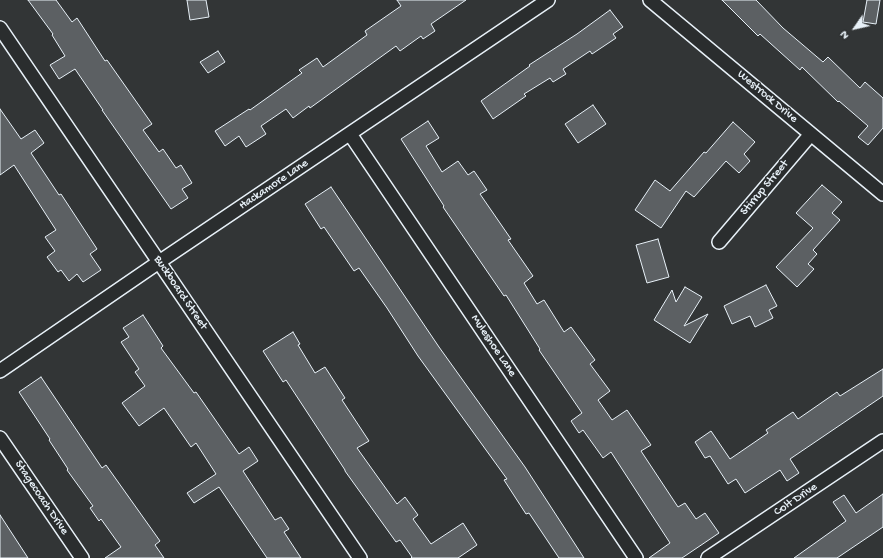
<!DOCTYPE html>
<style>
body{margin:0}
#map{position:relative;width:883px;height:558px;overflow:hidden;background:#323536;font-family:"Gochi Hand",sans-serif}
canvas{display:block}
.north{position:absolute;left:835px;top:8px;width:40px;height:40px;-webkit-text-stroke:3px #2a2d2e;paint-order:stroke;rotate:236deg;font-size:11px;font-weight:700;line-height:16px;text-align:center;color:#e8f1f8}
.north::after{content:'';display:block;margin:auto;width:14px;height:18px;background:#e8f1f8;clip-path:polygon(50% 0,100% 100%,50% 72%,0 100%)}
</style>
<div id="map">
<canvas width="883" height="558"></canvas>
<div class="north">N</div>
</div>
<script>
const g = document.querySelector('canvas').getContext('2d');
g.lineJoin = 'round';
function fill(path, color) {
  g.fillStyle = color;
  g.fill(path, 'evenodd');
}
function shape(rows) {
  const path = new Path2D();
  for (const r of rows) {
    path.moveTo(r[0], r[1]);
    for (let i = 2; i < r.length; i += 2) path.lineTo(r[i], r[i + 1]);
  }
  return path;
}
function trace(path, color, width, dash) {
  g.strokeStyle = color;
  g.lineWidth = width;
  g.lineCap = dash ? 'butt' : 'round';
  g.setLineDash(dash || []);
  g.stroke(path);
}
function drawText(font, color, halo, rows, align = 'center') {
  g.font = font + ' "Gochi Hand",sans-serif';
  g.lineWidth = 3;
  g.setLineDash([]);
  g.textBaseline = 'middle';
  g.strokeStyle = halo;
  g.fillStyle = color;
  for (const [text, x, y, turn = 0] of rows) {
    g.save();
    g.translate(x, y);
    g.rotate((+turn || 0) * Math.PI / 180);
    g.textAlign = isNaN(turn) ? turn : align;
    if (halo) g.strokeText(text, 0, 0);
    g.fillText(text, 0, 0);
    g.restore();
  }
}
const building = shape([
 [28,0,56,0,72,22,77,18,105,61,107,60,152,124,143,130,159,152,163,149,176,168,181,165,192,183,182,189,188,198,171,209,102,110,103,110,75,69,59,79,50,65,65,56,52,35,53,34,28,0],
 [187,0,206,0,209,17,190,20,187,0],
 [397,0,466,0,431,24,435,31,423,39,421,36,400,51,396,46,310,108,309,106,293,118,286,109,261,126,266,134,246,147,239,136,225,146,215,131,249,109,250,110,302,73,299,70,317,58,323,67,367,35,365,31,401,6,397,0],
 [722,0,756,0,783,28,823,62,828,57,860,88,865,82,883,98,883,128,868,145,858,137,868,126,839,101,838,102,802,67,800,70,760,34,758,36,722,0],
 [867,0,880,0,876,24,863,22,867,0],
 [610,10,623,27,613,34,616,38,592,54,590,51,563,69,566,74,553,82,550,78,524,94,526,96,493,119,481,101,530,66,529,65,577,34,610,10],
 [218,51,225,62,208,73,200,62,218,51],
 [593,105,606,124,578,143,565,124,593,105],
 [0,109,21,139,35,130,44,143,31,153,59,195,61,194,97,249,90,254,101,270,83,282,77,274,69,281,61,270,58,272,47,257,55,251,45,237,56,230,14,165,0,175,0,109],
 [428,121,439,138,426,146,442,172,458,161,468,175,474,171,487,190,480,194,511,239,508,240,533,276,524,283,537,304,544,300,564,332,571,327,595,360,590,364,610,391,598,400,612,420,627,410,651,445,641,451,678,507,685,503,696,519,705,513,719,533,682,558,649,558,670,543,611,452,603,458,583,430,579,433,571,421,582,413,539,350,540,349,506,295,504,296,443,207,444,206,401,139,428,121],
 [733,122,755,142,744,154,750,161,739,173,726,161,694,197,686,191,661,228,635,210,655,180,670,191,704,152,706,153,733,122],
 [822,185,842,202,832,213,840,220,813,250,817,254,808,264,814,269,797,287,776,267,813,228,796,213,822,185],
 [331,187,439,347,525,467,584,558,559,558,529,513,526,514,504,480,507,479,418,356,387,308,359,268,354,271,324,227,321,229,305,204,331,187],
 [658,239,669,277,647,283,636,245,658,239],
 [766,285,777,306,769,310,773,318,755,327,750,316,732,324,724,306,766,285],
 [685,287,702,297,684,326,708,314,690,343,654,320,672,290,676,302,685,287],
 [143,315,163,346,161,348,194,393,196,392,239,454,249,447,258,461,243,471,275,520,281,517,289,529,284,532,301,558,267,558,219,487,194,503,187,493,216,474,196,443,191,447,164,408,139,426,122,403,145,386,135,372,139,369,121,342,129,337,123,328,143,315],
 [293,332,300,344,298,345,315,373,325,367,345,398,342,400,369,441,357,448,397,504,405,497,418,515,413,519,431,544,463,523,477,545,458,558,411,558,412,557,400,540,396,542,345,471,345,470,286,380,283,382,263,351,293,332],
 [883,369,883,396,790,459,799,473,787,481,780,470,745,493,736,479,728,484,710,456,705,458,695,442,711,431,730,459,768,433,766,430,793,412,798,419,837,392,840,396,883,369],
 [41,377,102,468,106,465,160,541,155,545,164,558,105,558,121,547,101,519,99,521,90,508,93,506,67,470,68,469,49,440,50,439,19,392,41,377],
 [883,494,883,527,837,558,794,558,846,521,833,502,844,495,856,513,883,494],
 [0,515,28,558,0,558,0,515]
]);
const street = shape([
 [650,0,883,194],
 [0,28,360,558],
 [350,134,636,558],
 [719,242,811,134],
 [0,371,159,262,548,0],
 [0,438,82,558],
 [708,558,883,441]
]);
const streetNames = [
 ["Westrock Drive",767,97,40],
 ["Hackamore Lane",274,185,-34],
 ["Stirrup Street",765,188,-50],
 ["Buckboard Street",180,293,56],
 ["Muleshoe Lane",493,346,56],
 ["Stagecoach Drive",41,498,56],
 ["Colt Drive",796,500,-34]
];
fill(building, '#5c6063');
trace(building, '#e8f1f8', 1);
trace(street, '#e8f1f8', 16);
trace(street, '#2a2d2e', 13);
drawText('12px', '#e8f1f8', '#2a2d2e', streetNames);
</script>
